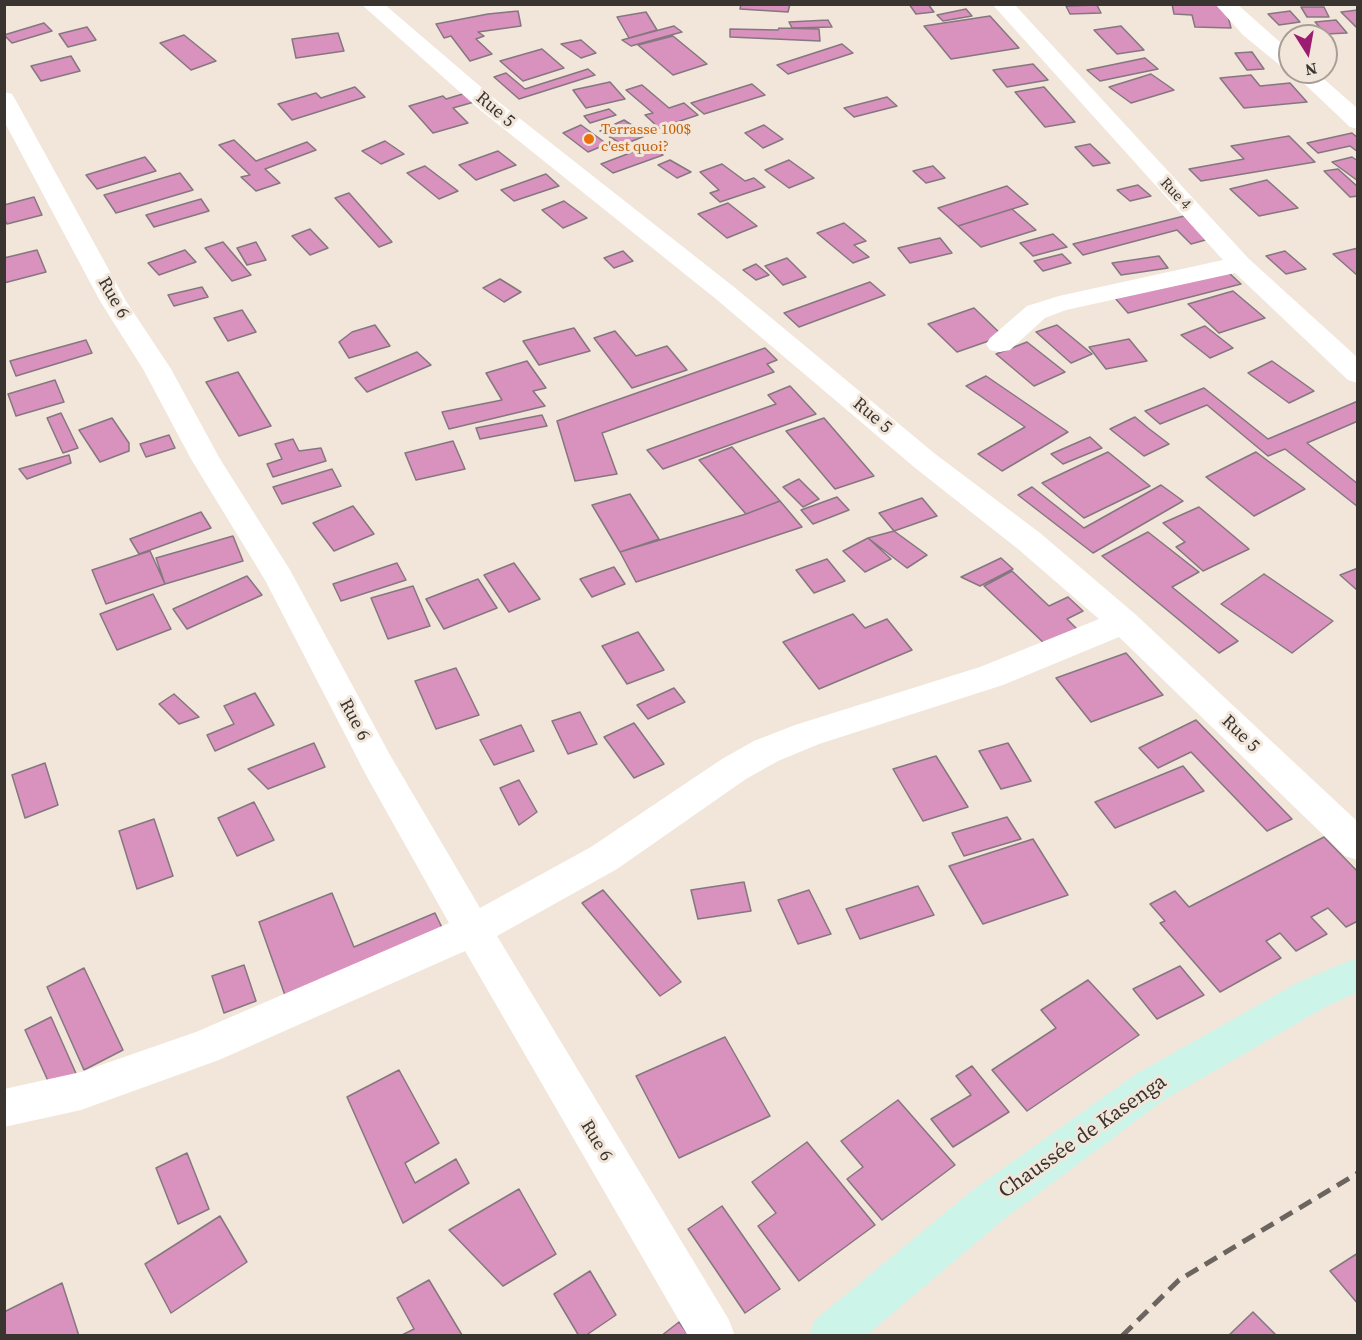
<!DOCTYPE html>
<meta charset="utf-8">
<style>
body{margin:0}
#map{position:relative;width:1362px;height:1340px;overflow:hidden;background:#f1e6d9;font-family:"Source Serif 4",serif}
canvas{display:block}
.frame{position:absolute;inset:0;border:6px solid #393430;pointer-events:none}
.north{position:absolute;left:1278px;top:24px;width:60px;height:60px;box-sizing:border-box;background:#f1e6d9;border:2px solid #a79f95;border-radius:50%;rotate:169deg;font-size:16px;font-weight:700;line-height:24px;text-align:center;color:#393430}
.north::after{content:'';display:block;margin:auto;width:21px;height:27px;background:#9b1c71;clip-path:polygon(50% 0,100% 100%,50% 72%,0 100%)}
</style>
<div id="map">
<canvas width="1362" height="1340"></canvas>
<div class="frame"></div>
<div class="north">N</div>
</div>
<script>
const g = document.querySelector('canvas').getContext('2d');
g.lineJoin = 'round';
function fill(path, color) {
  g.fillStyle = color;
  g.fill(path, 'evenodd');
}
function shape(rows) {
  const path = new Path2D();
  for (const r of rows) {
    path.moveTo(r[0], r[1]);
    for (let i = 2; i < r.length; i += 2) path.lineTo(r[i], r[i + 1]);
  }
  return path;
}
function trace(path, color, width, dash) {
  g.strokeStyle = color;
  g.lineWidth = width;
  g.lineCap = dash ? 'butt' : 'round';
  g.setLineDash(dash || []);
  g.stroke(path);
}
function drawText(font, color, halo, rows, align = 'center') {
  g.font = font + ' "Source Serif 4",serif';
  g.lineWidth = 6;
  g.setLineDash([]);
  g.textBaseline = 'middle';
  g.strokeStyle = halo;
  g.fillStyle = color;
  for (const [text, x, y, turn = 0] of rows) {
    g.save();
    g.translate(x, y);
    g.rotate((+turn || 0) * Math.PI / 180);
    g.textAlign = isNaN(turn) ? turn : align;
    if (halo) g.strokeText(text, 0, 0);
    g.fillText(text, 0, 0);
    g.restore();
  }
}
const building = shape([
 [741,4,790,4,788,12,740,9,741,4],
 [909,4,928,4,934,12,916,14,909,4],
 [1172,4,1225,5,1231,28,1195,27,1192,15,1174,14,1172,4],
 [1097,5,1101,13,1070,14,1066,6,1097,5],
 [1301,7,1324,7,1329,17,1307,17,1301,7],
 [966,9,972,16,943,21,937,15,966,9],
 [1358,10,1358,28,1357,28,1341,12,1358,10],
 [518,11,521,26,478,32,484,36,476,39,492,54,470,61,451,36,444,38,436,24,488,14,518,11],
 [1290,11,1300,22,1279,25,1268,14,1290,11],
 [646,12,657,30,629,38,617,17,646,12],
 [990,16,1019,48,951,59,924,26,990,16],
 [828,20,832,27,792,28,789,22,828,20],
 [1336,20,1347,33,1326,34,1315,22,1336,20],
 [44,23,52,31,12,43,4,35,44,23],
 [674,26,682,32,631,46,622,40,674,26],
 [1121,26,1144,50,1117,54,1094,30,1121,26],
 [87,27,96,40,68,47,59,34,87,27],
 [779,28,819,29,820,41,730,37,730,29,778,30,779,28],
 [338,33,344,51,296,58,292,39,338,33],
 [184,35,216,61,191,70,160,43,184,35],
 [673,36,707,64,673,75,638,45,673,36],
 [581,40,596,53,581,58,561,44,581,40],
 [842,44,853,53,788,74,777,65,842,44],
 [542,49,564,68,523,81,500,61,542,49],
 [1252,52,1264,69,1247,70,1235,53,1252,52],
 [71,56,80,71,41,81,31,66,71,56],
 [1145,58,1158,69,1100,81,1087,70,1145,58],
 [1033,64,1048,80,1007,87,993,70,1033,64],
 [588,69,595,75,519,99,494,77,506,73,525,89,588,69],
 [1151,74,1174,90,1131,103,1109,87,1151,74],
 [1251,75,1260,86,1290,83,1307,102,1244,108,1220,78,1251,75],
 [610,82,625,99,586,108,573,90,610,82],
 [752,84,765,95,704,114,691,103,752,84],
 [642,85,669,108,684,103,698,115,659,128,645,115,653,113,626,90,642,85],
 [355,87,365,97,292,120,278,104,316,93,321,98,355,87],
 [1044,87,1075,122,1045,127,1015,92,1044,87],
 [466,93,474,102,453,108,468,123,433,133,409,106,443,96,446,99,466,93],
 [887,97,897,106,854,117,844,108,887,97],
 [609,109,616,115,590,123,584,116,609,109],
 [624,120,647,135,623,145,600,131,624,120],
 [581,125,607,144,588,152,563,133,581,125],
 [764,125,783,139,763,148,745,133,764,125],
 [1352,133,1358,138,1358,152,1350,146,1318,153,1307,143,1352,133],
 [1289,136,1315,162,1201,181,1189,169,1244,159,1231,146,1289,136],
 [234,140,256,161,307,142,316,150,265,169,280,183,256,191,241,177,250,175,219,145,234,140],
 [385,141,404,154,381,164,362,151,385,141],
 [1090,144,1110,163,1093,166,1075,147,1090,144],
 [651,145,663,155,613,173,601,164,651,145],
 [498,151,516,165,476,180,459,165,498,151],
 [145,157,156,171,97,189,86,175,145,157],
 [1352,157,1358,161,1358,181,1332,162,1352,157],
 [670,160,691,172,677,178,658,165,670,160],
 [789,160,814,178,789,188,765,170,789,160],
 [722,164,745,181,754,178,765,187,720,202,710,193,719,190,700,172,722,164],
 [425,166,458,191,439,199,407,173,425,166],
 [933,166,945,178,926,183,913,171,933,166],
 [1338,169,1358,187,1358,196,1350,197,1324,171,1338,169],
 [180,173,193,190,116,213,104,195,180,173],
 [546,174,559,186,514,201,501,190,546,174],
 [1267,180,1298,208,1259,216,1230,189,1267,180],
 [1138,185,1151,196,1130,201,1117,190,1138,185],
 [1007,186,1028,204,958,226,938,208,1007,186],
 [349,193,392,242,379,247,335,198,349,193],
 [34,197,42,215,7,224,4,218,4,205,34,197],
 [201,199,209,211,154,227,146,215,201,199],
 [564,201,587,218,563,228,542,210,564,201],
 [728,203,757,226,727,238,698,214,728,203],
 [1012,209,1036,230,981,247,958,226,1012,209],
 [1184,216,1209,239,1191,244,1177,230,1083,255,1073,244,1184,216],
 [844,223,866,241,854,245,869,257,853,263,817,233,844,223],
 [310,229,328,248,310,255,292,236,310,229],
 [1053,234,1067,247,1033,256,1020,243,1053,234],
 [940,238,952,253,910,263,898,248,940,238],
 [223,242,251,275,232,281,205,248,223,242],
 [256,242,266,260,247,265,237,248,256,242],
 [1358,248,1358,276,1333,254,1358,248],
 [37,250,46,272,4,283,4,258,37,250],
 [185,250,196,262,159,275,148,263,185,250],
 [623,251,633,261,614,268,604,258,623,251],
 [1285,251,1306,269,1286,274,1266,256,1285,251],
 [1062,254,1071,263,1043,271,1034,261,1062,254],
 [1159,256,1168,268,1121,275,1112,263,1159,256],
 [787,258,806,277,783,285,765,266,787,258],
 [756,264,769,275,756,280,743,270,756,264],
 [1227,271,1241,284,1128,313,1115,298,1227,271],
 [500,279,521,292,504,302,483,288,500,279],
 [870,282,885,295,799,327,784,313,870,282],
 [202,287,208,297,174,306,168,295,202,287],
 [1233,291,1265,318,1219,333,1188,304,1233,291],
 [974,308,1003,336,957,352,928,324,974,308],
 [242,310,256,332,228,341,214,318,242,310],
 [375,325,390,346,349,358,339,342,352,332,375,325],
 [1057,325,1092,354,1071,363,1036,332,1057,325],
 [1205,326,1233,348,1210,358,1181,335,1205,326],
 [574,328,590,351,539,365,523,341,574,328],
 [615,331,636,356,667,346,687,370,632,388,594,338,615,331],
 [1129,339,1147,361,1106,369,1089,347,1129,339],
 [86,340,92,353,16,376,10,361,86,340],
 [1027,342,1065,372,1034,386,996,354,1027,342],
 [765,348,777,360,767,364,774,372,602,433,617,474,575,481,557,421,765,348],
 [417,352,431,365,367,392,355,378,417,352],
 [527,361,546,388,533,391,545,406,449,429,442,412,502,400,486,373,527,361],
 [1272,361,1314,391,1289,403,1248,373,1272,361],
 [238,372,271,426,239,436,206,382,238,372],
 [986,376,1068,432,1002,471,978,454,1025,427,966,386,986,376],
 [55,380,64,402,16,416,8,394,55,380],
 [790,386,816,414,663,469,647,450,776,404,768,395,790,386],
 [1204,388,1268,439,1358,401,1358,421,1307,443,1358,484,1358,507,1285,449,1268,456,1207,405,1160,424,1145,411,1204,388],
 [61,413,78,448,63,453,47,418,61,413],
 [542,415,547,426,480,439,476,428,542,415],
 [1135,417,1148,428,1169,444,1144,456,1110,429,1135,417],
 [112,418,129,443,129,451,100,462,79,430,112,418],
 [824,418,874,476,835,489,786,431,824,418],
 [169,435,175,448,146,457,140,444,169,435],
 [1090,437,1102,448,1063,464,1051,454,1090,437],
 [293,439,299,451,321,448,326,461,273,477,267,464,282,459,275,444,293,439],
 [453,441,465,469,416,480,405,453,453,441],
 [732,447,780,501,746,514,699,460,732,447],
 [1108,452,1150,486,1084,518,1042,483,1108,452],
 [1256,452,1305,489,1254,516,1206,477,1256,452],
 [69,455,71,463,27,479,19,469,69,455],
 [332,469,341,486,282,504,273,487,332,469],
 [799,479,819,499,803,507,783,487,799,479],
 [1161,485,1183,501,1093,553,1018,495,1032,487,1084,528,1161,485],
 [630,494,659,539,620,552,592,505,630,494],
 [837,497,849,510,813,524,801,510,837,497],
 [922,498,937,516,894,531,879,513,922,498],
 [780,501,802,527,636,582,620,552,746,514,780,501],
 [353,506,374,534,334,551,313,523,353,506],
 [1199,507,1249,549,1203,571,1176,547,1185,542,1163,523,1199,507],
 [201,512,211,528,139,554,130,539,201,512],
 [894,531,927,555,907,568,868,538,894,531],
 [1148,532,1199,572,1172,587,1238,641,1219,653,1102,556,1148,532],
 [233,536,243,561,165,584,156,558,233,536],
 [868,538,891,559,865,572,843,551,868,538],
 [150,551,165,584,106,604,92,570,150,551],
 [1001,558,1013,569,980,586,961,577,1001,558],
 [827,559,845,581,814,593,796,570,827,559],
 [397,563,406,580,341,601,333,584,397,563],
 [514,563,540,599,509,612,484,575,514,563],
 [614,567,625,584,592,597,580,579,614,567],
 [1358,568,1358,591,1340,575,1358,568],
 [1012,571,1049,606,1068,597,1083,611,1067,619,1078,630,1047,646,984,586,1012,571],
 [1264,574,1333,621,1292,653,1221,604,1264,574],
 [247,576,262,595,187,629,173,609,247,576],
 [478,579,497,608,444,629,426,599,478,579],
 [413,586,430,626,388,639,371,598,413,586],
 [153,594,171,629,117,650,100,614,153,594],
 [853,614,865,628,887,619,912,650,819,689,783,642,853,614],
 [638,632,664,670,627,684,602,646,638,632],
 [1126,653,1163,695,1091,722,1056,678,1126,653],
 [456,668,479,715,436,729,415,681,456,668],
 [674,688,685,702,648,719,637,705,674,688],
 [255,693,274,725,215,751,207,735,234,724,224,706,255,693],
 [174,694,199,717,179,724,159,704,174,694],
 [580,712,597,744,568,754,552,721,580,712],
 [1196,720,1292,819,1267,831,1191,752,1158,768,1139,748,1196,720],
 [634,723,664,764,634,778,604,737,634,723],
 [521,725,534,751,494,765,480,740,521,725],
 [314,743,325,767,268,789,248,769,314,743],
 [1008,743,1031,781,1001,789,979,751,1008,743],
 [936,756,968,807,923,821,893,769,936,756],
 [45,763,58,805,25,818,12,775,45,763],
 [1183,766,1204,791,1115,828,1095,802,1183,766],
 [519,780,537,812,519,825,500,788,519,780],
 [254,802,274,840,237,856,218,818,254,802],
 [1007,817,1021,839,964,856,952,833,1007,817],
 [154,819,173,876,137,889,119,831,154,819],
 [1324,837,1358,872,1358,921,1346,927,1328,908,1311,917,1327,934,1296,951,1280,933,1266,941,1281,958,1220,992,1160,923,1165,921,1150,904,1175,891,1189,907,1324,837],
 [1033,839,1068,895,983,924,949,866,1033,839],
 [744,882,751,911,698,919,691,890,744,882],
 [918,886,934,915,860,939,846,909,918,886],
 [603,890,681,982,660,996,582,903,603,890],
 [809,890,831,934,798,944,778,900,809,890],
 [332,893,354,947,435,913,446,936,287,1001,259,922,332,893],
 [244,965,256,1001,224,1013,212,976,244,965],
 [1180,966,1204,995,1157,1019,1133,989,1180,966],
 [84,968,123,1050,84,1070,47,987,84,968],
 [1088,980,1139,1035,1027,1111,992,1070,1056,1028,1041,1010,1088,980],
 [51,1017,78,1078,53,1092,25,1030,51,1017],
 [725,1037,770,1116,679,1158,636,1076,725,1037],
 [972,1066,1009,1112,953,1147,931,1119,971,1095,956,1076,972,1066],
 [399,1070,439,1143,405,1163,415,1183,456,1159,469,1183,403,1223,347,1097,399,1070],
 [898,1100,955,1165,882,1220,847,1179,863,1167,841,1141,898,1100],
 [807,1142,875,1225,799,1281,758,1226,776,1213,752,1182,807,1142],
 [187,1153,209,1209,178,1224,156,1168,187,1153],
 [519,1189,556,1254,503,1286,449,1230,519,1189],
 [722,1206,780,1289,745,1313,688,1229,722,1206],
 [220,1216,247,1262,171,1313,145,1264,220,1216],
 [1358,1253,1358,1304,1330,1271,1358,1253],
 [590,1271,616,1315,585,1336,579,1336,554,1294,590,1271],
 [429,1280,462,1335,462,1336,400,1336,414,1329,397,1298,429,1280],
 [62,1283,79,1336,4,1336,4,1312,62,1283],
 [1253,1312,1277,1336,1228,1336,1253,1312],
 [679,1322,689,1336,661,1336,679,1322]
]);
const minor = shape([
 [361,4,384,4,495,99,734,287,934,453,1040,533,1135,614,1358,822,1358,860,1345,856,1119,637,1003,685,819,744,778,761,746,779,617,869,497,936,729,1320,735,1336,688,1336,465,951,219,1060,81,1110,4,1127,4,1089,81,1072,196,1032,449,923,366,775,265,580,191,459,143,369,100,301,4,121,4,92,12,94,15,99,126,301,171,369,220,459,290,570,390,755,480,908,591,847,722,759,754,741,795,725,980,667,1099,619,1018,549,914,467,716,299,479,109,361,4],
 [992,4,1014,4,1249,259,1358,358,1358,383,1348,380,1235,273,1066,310,1045,318,1010,350,1000,352,990,350,986,344,990,338,1027,306,1059,296,1223,260,992,4],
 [1215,4,1237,4,1290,51,1290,69,1282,67,1243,35,1215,4],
 [1292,72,1316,72,1358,109,1358,129,1350,127,1292,72]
]);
const secondary = shape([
 [1358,957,1358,992,1327,1006,1164,1100,1004,1219,866,1336,809,1336,815,1320,974,1189,1136,1074,1299,982,1358,957]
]);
const rail = shape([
 [1122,1336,1179,1280,1358,1173]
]);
const markers = [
 [589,139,6,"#e8710a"]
];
const farFoodnames = [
 ["Terrasse 100$",601,130],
 ["c'est quoi?",601,147]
];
const farStreetnames = [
 ["Rue 4",1175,194,47]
];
const streetNames = [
 ["Rue 5",495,110,40],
 ["Rue 6",113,298,60],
 ["Rue 5",872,416,40],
 ["Rue 6",354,720,62],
 ["Rue 5",1240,734,44],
 ["Rue 6",596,1141,59]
];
const nearStreetnames = [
 ["Chaussée de Kasenga",1083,1137,-35]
];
fill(building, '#d991bd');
trace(building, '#85777f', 1.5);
fill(minor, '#fff');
fill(secondary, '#ccf4e8');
trace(rail, '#6c655f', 5, [14, 8]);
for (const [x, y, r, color] of markers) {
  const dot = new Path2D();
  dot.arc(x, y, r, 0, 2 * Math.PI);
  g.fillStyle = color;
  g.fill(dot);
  trace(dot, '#f1e6d9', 2);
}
drawText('15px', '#c56008', '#f1e6d9', farFoodnames, 'left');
drawText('15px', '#393430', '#f1e6d9', farStreetnames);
drawText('18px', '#393430', '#f1e6d9', streetNames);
drawText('21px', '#393430', '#f1e6d9', nearStreetnames);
</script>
